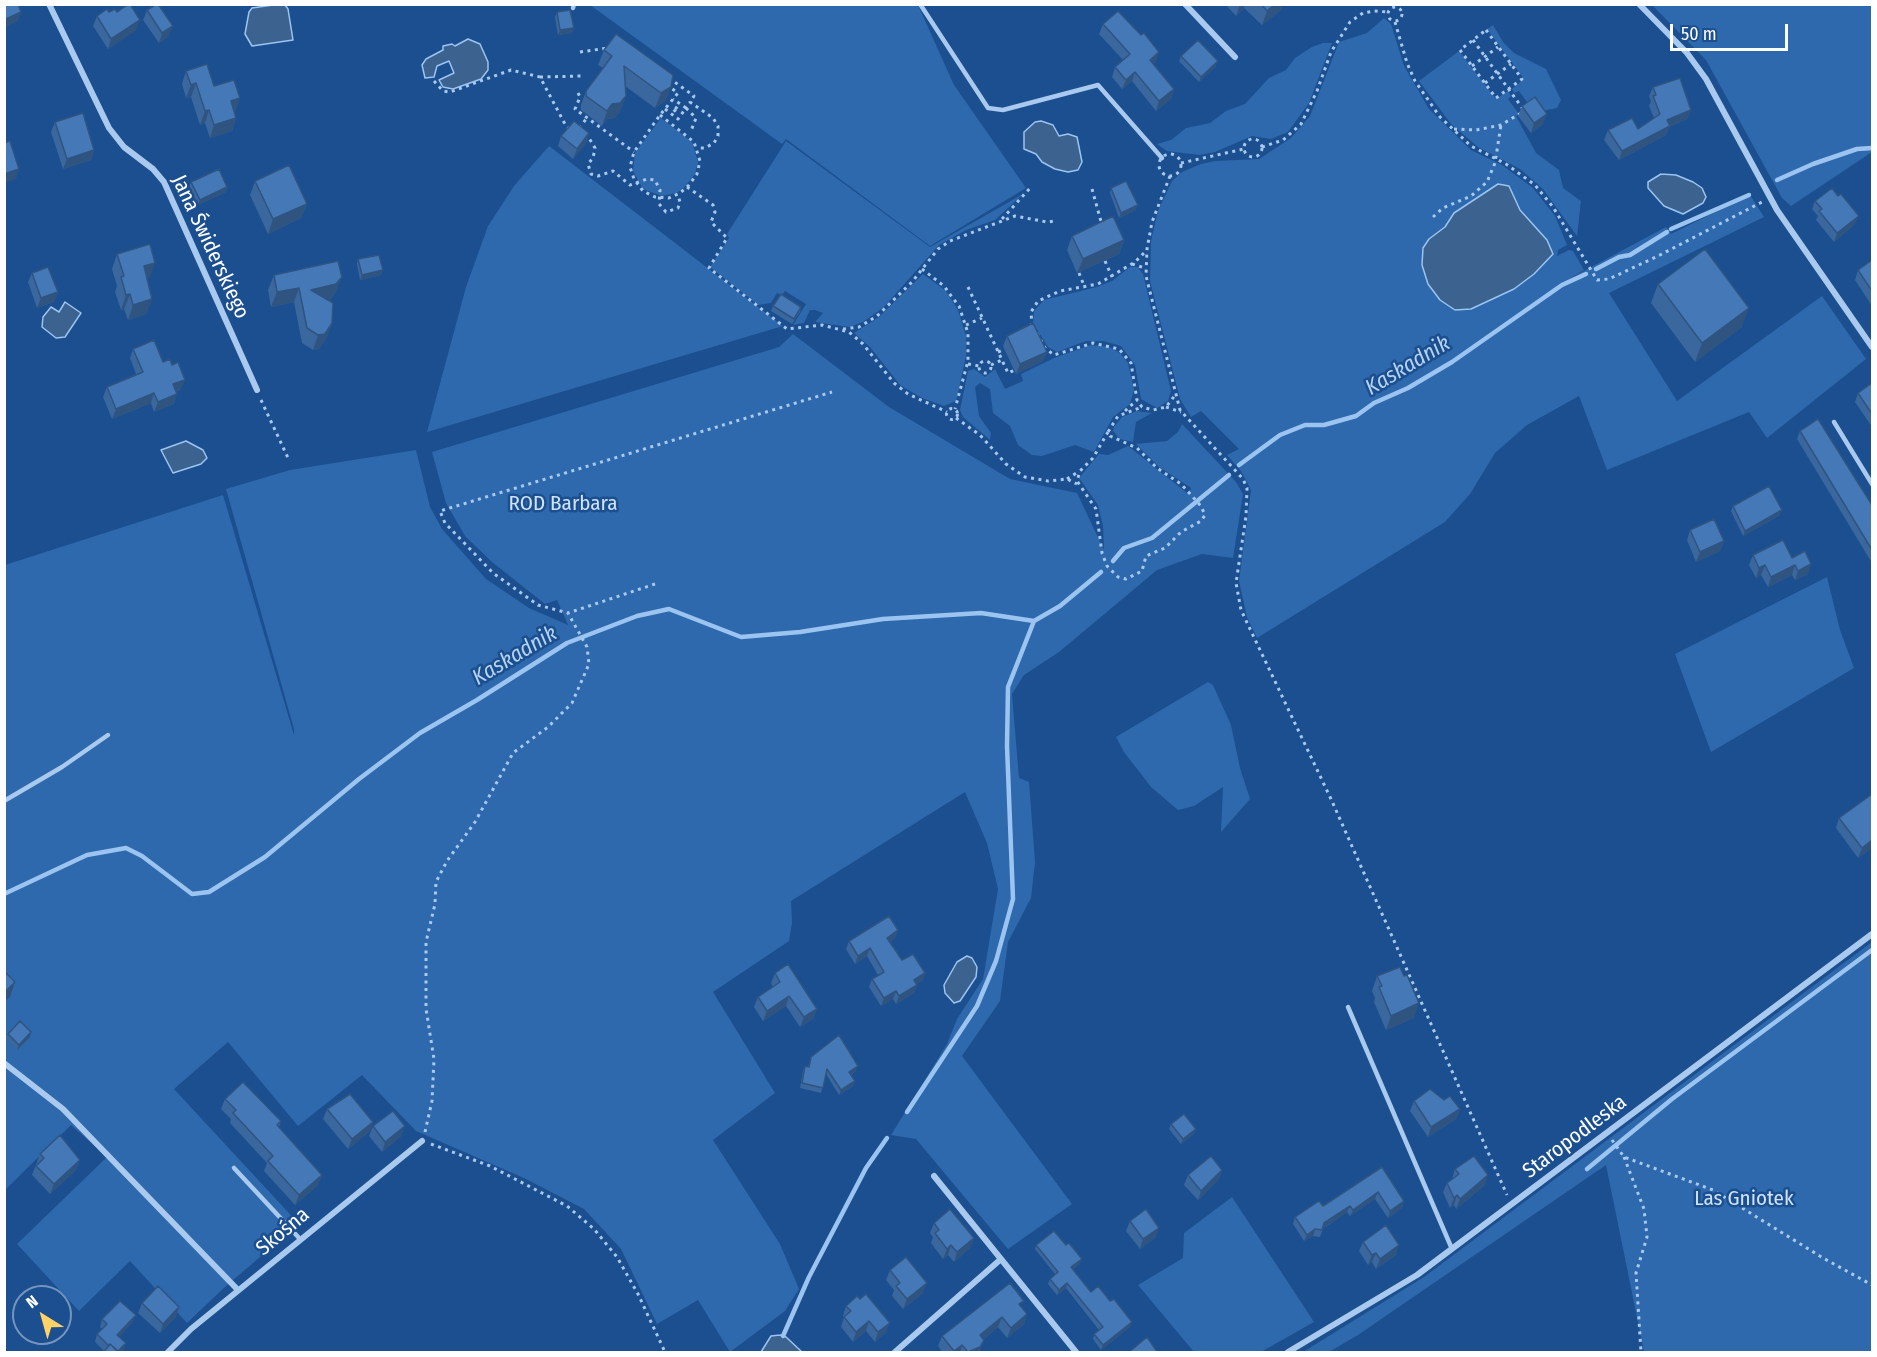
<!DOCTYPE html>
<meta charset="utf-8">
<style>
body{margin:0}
#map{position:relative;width:1877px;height:1357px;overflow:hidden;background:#1b4f8f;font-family:"Fira Sans Condensed",sans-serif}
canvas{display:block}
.frame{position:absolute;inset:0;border:6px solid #fff;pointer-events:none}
.north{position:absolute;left:12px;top:1285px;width:60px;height:60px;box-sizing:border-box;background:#1b4f8f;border:2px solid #7695bc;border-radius:50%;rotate:323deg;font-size:16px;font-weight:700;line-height:24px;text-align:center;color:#fff}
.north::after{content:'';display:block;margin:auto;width:21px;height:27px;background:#ffd166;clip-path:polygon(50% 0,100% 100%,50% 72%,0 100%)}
.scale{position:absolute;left:1670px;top:24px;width:118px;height:27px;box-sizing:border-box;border:3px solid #fff;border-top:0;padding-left:8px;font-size:18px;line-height:21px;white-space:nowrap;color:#fff;-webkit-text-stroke:4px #1b4f8f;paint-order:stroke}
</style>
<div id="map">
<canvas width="1877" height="1357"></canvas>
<div class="frame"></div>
<div class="north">N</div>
<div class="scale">50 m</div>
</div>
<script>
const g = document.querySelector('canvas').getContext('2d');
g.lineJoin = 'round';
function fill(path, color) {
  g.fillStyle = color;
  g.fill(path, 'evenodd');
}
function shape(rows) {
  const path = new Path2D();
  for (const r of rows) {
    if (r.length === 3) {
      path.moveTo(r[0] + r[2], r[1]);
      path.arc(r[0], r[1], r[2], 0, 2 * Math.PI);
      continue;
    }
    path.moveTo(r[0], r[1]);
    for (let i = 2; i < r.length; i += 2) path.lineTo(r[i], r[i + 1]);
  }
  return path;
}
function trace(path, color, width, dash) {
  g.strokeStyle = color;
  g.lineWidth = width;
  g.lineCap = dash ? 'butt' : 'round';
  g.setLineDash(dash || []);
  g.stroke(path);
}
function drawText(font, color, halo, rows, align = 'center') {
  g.font = font + ' "Fira Sans Condensed",sans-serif';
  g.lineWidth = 5;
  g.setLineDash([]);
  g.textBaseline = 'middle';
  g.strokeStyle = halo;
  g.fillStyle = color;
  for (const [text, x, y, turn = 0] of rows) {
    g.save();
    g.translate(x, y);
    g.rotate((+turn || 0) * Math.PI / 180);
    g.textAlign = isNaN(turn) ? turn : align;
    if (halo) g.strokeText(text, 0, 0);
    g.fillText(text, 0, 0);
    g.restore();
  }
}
const green = shape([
 [590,5,918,5,954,85,1026,188,930,246,786,139,782,144],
 [1652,5,1872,5,1872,152,1791,206,1782,198,1706,60],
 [1384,18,1391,24,1404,66,1429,109,1471,150,1502,165,1533,188,1555,216,1567,245,1558,250,1557,256,1569,250,1573,251,1584,270,1569,279,1666,227,1671,234,1750,195,1764,217,1609,293,1677,401,1822,296,1866,359,1767,438,1749,412,1607,470,1579,396,1527,425,1495,453,1470,494,1445,522,1257,638,1247,617,1239,581,1251,490,1241,471,1227,455,1239,449,1201,411,1191,417,1180,399,1150,281,1151,241,1158,211,1172,181,1182,172,1201,164,1215,161,1259,159,1291,138,1310,116,1339,42,1367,33],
 [1493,25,1503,42,1514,53,1546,69,1561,100,1557,108,1542,111,1530,106,1519,91,1514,93,1512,89,1524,79,1487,29],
 [1323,43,1332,43,1309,103,1288,132,1271,139,1252,136,1215,152,1200,155,1167,151,1157,144,1171,140,1186,128,1210,123,1226,111,1245,104,1269,78,1286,70,1295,58,1312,47],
 [1459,51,1496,99,1508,91,1511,96,1508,99,1519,114,1516,116,1536,153,1559,170,1563,188,1581,201,1577,236,1543,189,1520,169,1478,147,1465,136,1451,124,1419,81],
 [661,118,692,142,698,162,695,174,684,188,676,193,662,196,643,189,633,171,635,153],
 [786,141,930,247,1023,194,995,220,966,230,939,245,884,307,863,322,849,327,815,322,823,313,815,310,810,310,804,323,793,325,806,304,785,291,782,295,777,293,771,303,758,305,710,267,729,238,727,234],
 [549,146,783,326,427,432,466,287,488,226,514,186],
 [1130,267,1138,267,1143,274,1171,391,1168,401,1157,408,1141,399,1135,365,1121,346,1103,341,1086,341,1057,352,1048,347,1033,323,1034,311,1044,300,1097,287,1112,281],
 [923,274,946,291,958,310,966,336,966,356,958,393,956,401,944,406,922,398,900,385,870,347,854,333,879,317],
 [793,334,889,407,1010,479,1077,493,1104,550,1103,526,1098,505,1079,478,1099,454,1108,455,1128,446,1187,493,1191,489,1190,487,1159,467,1136,444,1167,441,1178,432,1182,424,1236,482,1243,494,1233,558,1202,554,1157,570,1059,652,1024,675,1012,694,1019,778,1029,782,1035,862,1031,898,1008,942,1000,1001,962,1056,1072,1204,1008,1249,916,1139,891,1135,947,1044,957,1019,983,979,998,889,987,843,965,792,791,901,792,923,789,941,713,992,775,1093,713,1140,780,1244,799,1289,785,1311,730,1352,698,1300,657,1324,621,1249,584,1209,524,1178,416,1131,362,1075,298,1126,228,1042,174,1089,299,1224,226,1286,187,1323,130,1261,79,1311,17,1244,107,1157,71,1125,5,1190,5,565,223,495,294,735,294,729,226,489,290,470,416,450,430,507,442,529,486,579,529,608,568,625,557,600,545,604,492,562,465,536,446,503,432,452,779,347],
 [1091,345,1109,347,1120,353,1128,363,1134,390,1130,404,1113,417,1094,452,1075,445,1042,456,1032,455,1018,445,1010,426,993,413,990,389,980,383,975,387,979,416,991,433,990,440,963,417,960,410,968,371,974,369,985,377,995,369,1005,389,1023,381,1021,374,1054,358],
 [1137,411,1152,413,1136,422,1133,442,1120,439,1113,431,1114,427,1122,417],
 [1827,577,1840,630,1854,668,1711,752,1675,654],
 [1208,682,1213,685,1231,725,1240,768,1250,799,1221,832,1223,787,1194,806,1178,810,1151,787,1124,752,1116,737],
 [1872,942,1872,1352,1644,1352,1606,1165,1358,1335,1329,1352,1303,1352,1424,1277],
 [1232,1197,1314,1322,1261,1352,1194,1352,1138,1285,1183,1258,1184,1233]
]);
const water = shape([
 [273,5,285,5,288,9,293,40,252,46,245,34,249,12,252,8,273,5],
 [468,39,480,44,488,62,488,70,481,79,453,89,443,87,439,80,454,73,449,61,437,66,434,77,425,78,422,65,426,59,443,50,443,46,452,44,455,46,468,39],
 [1041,121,1053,125,1059,136,1068,134,1077,137,1082,162,1078,170,1068,172,1055,169,1042,162,1036,154,1024,149,1024,132,1035,122,1041,121],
 [1661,174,1676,175,1693,182,1702,188,1706,197,1703,203,1683,214,1664,206,1648,188,1648,182,1661,174],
 [1498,184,1509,186,1520,210,1547,240,1553,254,1534,274,1514,289,1471,309,1455,310,1440,300,1428,284,1422,265,1423,248,1429,239,1445,227,1454,213,1498,184],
 [65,302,81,313,65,337,56,338,42,327,43,317,51,307,59,312,65,302],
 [186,441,203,450,207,458,201,464,173,473,161,450,186,441],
 [967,956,972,958,977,967,976,977,960,1001,954,1003,945,993,944,985,957,962,967,956],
 [780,1335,786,1337,802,1352,761,1352,771,1336,780,1335]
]);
const stream = shape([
 [1777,180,1813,164,1857,149,1872,148],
 [1671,229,1749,195],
 [1596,269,1619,257,1630,255,1667,232],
 [1239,465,1280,435,1305,425,1324,425,1356,416,1374,403,1408,388,1452,362,1562,285,1586,274],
 [1113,561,1124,548,1152,538,1229,475],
 [4,894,87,855,126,848,142,856,192,894,209,892,265,857,359,779,420,733,477,700,567,643,637,616,669,609,741,637,800,632,883,619,981,613,1034,621,1060,606,1101,572],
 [907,1112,977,1006,996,961,1013,899,1007,746,1008,687,1034,621],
 [1587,1169,1672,1099,1872,950],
 [783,1336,809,1277,866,1168,887,1138]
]);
const path = shape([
 [1395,14,7],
 [1395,22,1407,63,1415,81,1440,117,1471,146,1506,164,1535,185,1553,207,1597,280,1609,279,1658,256,1762,202],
 [1486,30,1522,79,1496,98,1460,50,1486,30],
 [1473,40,1523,109],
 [580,52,608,48],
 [1472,66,1498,47],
 [540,77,581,76],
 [669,78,694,96,690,102,713,118,718,126,718,136,714,143,705,148,697,148],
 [434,81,443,91,450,92,511,70,540,77,566,126,571,130],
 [1485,83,1511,64],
 [578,93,580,97,575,109,634,152],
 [675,107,678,109,676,112,673,109,675,107],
 [686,108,696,118,691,131],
 [665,109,678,119,686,108,673,99],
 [660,115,694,142,700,161,697,174,689,185,680,193,669,198,655,197,643,191,634,179,630,167,634,152,660,115,678,93,668,86],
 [579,128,587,118],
 [1454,129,1476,130,1501,125,1521,113],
 [586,133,595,148,593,158,588,164,591,174,598,176,613,171,630,185,647,179,655,180,660,190,659,204,666,212,678,208,680,202,678,195],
 [1253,148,9],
 [1262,147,1283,140,1301,124,1317,91,1331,52,1350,22,1363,13,1374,11,1387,12],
 [1170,165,11],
 [1181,163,1244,149],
 [1170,176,1152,222,1147,249,1146,276,1180,410,1243,479,1247,488,1246,516,1236,583,1241,610,1331,799,1507,1195],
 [687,187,713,205,715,212,711,222,727,238,709,268,787,329,822,325,849,332,863,344,894,383,908,394,947,412],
 [1092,189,1102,225],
 [1433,217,1443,208,1471,196,1487,182,1495,163,1501,125],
 [1002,219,1031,187],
 [1105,261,1112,277],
 [1132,264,1145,268],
 [922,269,944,286,952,297,959,306,968,333,968,361,955,409],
 [1079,273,1085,288],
 [968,287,1008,373,1015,370],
 [966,325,982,318],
 [1032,326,1031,312,1038,301,1060,291,1098,284,1135,262,1146,251],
 [843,329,859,327,877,316,912,282,938,249,950,241,1015,216,1047,222,1056,221],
 [1037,333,1045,348,1054,355,1093,343,1119,349,1131,363,1137,400,1142,407,1153,410,1166,407,1176,394],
 [998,352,1005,349],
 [985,367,6],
 [968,364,979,366],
 [991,365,1002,360],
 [261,400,289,460],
 [1166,407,1181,412],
 [952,414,5.5],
 [1125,411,1137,400],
 [956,418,980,435,1006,464,1025,477,1048,481,1067,479,1077,484],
 [1108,432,1093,458,1080,471,1077,481,1096,509,1102,553,1107,566,1118,577,1126,579,1142,571,1146,556,1165,548,1181,532,1201,521,1205,515,1201,506,1181,484,1157,468,1137,448,1110,436,1108,432,1118,416,1142,407],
 [1067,479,1078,472],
 [655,584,568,613,538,605,493,573,445,523,440,511,832,392],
 [425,1132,432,1101,434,1059,426,1009,426,942,435,904,436,882,447,861,475,822,513,753,548,727,572,703,589,664,587,647,568,613],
 [1612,1140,1624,1157,1713,1190,1823,1258,1872,1285],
 [431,1144,490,1166,567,1206,594,1229,617,1257,638,1294,665,1352],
 [1624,1157,1644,1209,1647,1237,1636,1273,1641,1352]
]);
const lane = shape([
 [920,4,988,108,1003,110,1098,85,1162,158],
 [573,8,574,4],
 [1834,422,1872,484],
 [4,801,62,767,108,735],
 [1348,1007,1452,1249],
 [234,1168,300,1239]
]);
const street = shape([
 [49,4,109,128,124,147,153,169,164,182,257,390],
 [1185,4,1235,57],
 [1639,4,1687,53,1706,79,1777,210,1872,347],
 [4,1063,63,1109,238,1290],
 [934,1176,1076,1352],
 [168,1352,191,1329,422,1141],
 [895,1352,1001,1259],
 [1288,1352,1417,1275,1872,934]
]);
const wall = shape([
 [1225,4,1283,4,1281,10,1262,25,1244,8,1236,16],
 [147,10,169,36,159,43,143,20],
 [109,12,117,12,136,30,108,49,93,26,97,16],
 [557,12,574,28,572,33,558,35,555,17],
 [1103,24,1156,61,1153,64,1174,89,1171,99,1156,111,1132,81,1122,89,1112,77,1115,67,1123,60,1099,34],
 [604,50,671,87,665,101,655,108,625,86,626,96,620,111,615,118,607,119,602,126,581,110,581,105,586,91,603,68,598,65],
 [1181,56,1216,66,1199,82,1179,61],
 [186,71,214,86,236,111,234,112,236,118,232,131,210,138,205,123,200,125,191,97,186,98,182,84],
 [1653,87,1691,110,1687,119,1669,127,1666,135,1619,160,1604,140,1608,130,1638,129,1654,118,1649,106,1651,101,1649,96],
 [1522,106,1543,124,1531,133,1518,116],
 [55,122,94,150,91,160,63,169,51,132],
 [589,133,586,143,573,159,558,146,561,136],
 [255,181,307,204,301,218,268,234,250,195],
 [191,182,227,187,226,192,198,205,189,187],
 [1111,188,1136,210,1119,218,1110,193],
 [1815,201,1855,224,1834,242,1816,220,1818,216,1812,209],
 [1072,236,1124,240,1119,254,1077,273,1067,250],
 [117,254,150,277,147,278,152,299,146,314,128,320,124,309,121,310,115,292,117,286,112,269],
 [358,259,383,270,381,275,360,280,357,264],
 [1872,260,1872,306,1855,280,1858,270],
 [32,273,58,292,54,302,37,308,28,282],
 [274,275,336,292,331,299,327,300,332,323,327,337,319,349,313,350,302,343,294,302,271,307,268,290],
 [1658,284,1742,327,1695,362,1651,303],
 [773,306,801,307,800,312,792,324,771,311],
 [1007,336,1047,352,1043,361,1016,374,1003,346],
 [133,349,163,362,181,389,176,392,174,404,154,412,151,403,112,419,103,397,107,387,136,374,130,358],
 [1872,383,1872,427,1855,402,1858,393],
 [1800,431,1872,505,1872,563,1797,439],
 [1733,506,1780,515,1743,536,1731,511],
 [1690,530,1724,541,1720,551,1696,562,1687,540],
 [1753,555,1792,558,1808,574,1795,580,1792,575,1768,587,1761,575,1756,578,1749,565],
 [1872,794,1872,848,1858,858,1836,828,1839,818],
 [898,930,895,938,890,942,902,960,925,973,922,981,917,984,914,993,896,1004,893,999,881,1006,869,987,872,979,878,975,867,956,855,964,846,949,849,941],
 [775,973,817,1009,813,1019,800,1027,786,1006,763,1021,754,1007,758,997,773,987,771,983],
 [1377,976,1414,1018,1386,1030,1374,1002,1375,998,1372,991],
 [8,1034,30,1037,17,1050,6,1039],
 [811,1057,856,1071,851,1075,855,1081,853,1086,839,1095,826,1074,821,1093,800,1088,803,1071,805,1066,808,1067],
 [225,1099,281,1121,279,1127,322,1175,318,1185,295,1205,264,1171,267,1163,230,1123,231,1119,221,1109],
 [1444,1100,1460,1109,1456,1119,1428,1137,1410,1111,1414,1101],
 [327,1109,373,1122,370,1131,348,1149,323,1119],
 [1171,1124,1196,1129,1194,1134,1181,1144,1169,1129],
 [373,1126,401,1136,382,1152,369,1136],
 [40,1154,80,1160,76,1170,50,1194,32,1175],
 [1382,1167,1404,1201,1402,1208,1388,1218,1375,1199,1350,1216,1347,1212,1323,1229,1320,1237,1313,1236,1304,1241,1293,1224,1295,1217,1323,1206],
 [1455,1169,1485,1185,1456,1209,1454,1205,1450,1208,1443,1192,1447,1183,1452,1179],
 [1222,1170,1219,1179,1198,1200,1184,1185,1188,1175],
 [1130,1221,1159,1228,1155,1238,1140,1249,1126,1231],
 [934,1223,974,1238,970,1248,954,1262,948,1255,943,1259,931,1243,933,1237,930,1233],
 [1363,1242,1396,1255,1376,1269,1372,1262,1368,1265,1359,1251],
 [1036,1245,1080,1264,1073,1269,1091,1292,1130,1327,1101,1350,1093,1339,1094,1334,1099,1330,1066,1288,1057,1295,1048,1284,1050,1279,1055,1274,1035,1249],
 [890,1270,923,1293,903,1309,892,1296,894,1290,886,1280],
 [142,1303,176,1317,160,1333,138,1313],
 [846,1306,886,1332,875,1342,866,1331,853,1342,841,1327,844,1317,843,1316],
 [1022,1307,1027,1314,1024,1324,1007,1338,998,1327,984,1339,984,1340,979,1353,943,1353,938,1346,942,1336],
 [102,1319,133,1322,119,1337,124,1351,122,1353,103,1353,104,1351,95,1342,97,1334,102,1329,100,1327]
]);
const shadedWall = shape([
 [1240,4,1245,4,1244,8,1236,16],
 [1275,4,1283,4,1281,10,1262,25,1267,11],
 [21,12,18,21,4,28,4,20],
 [140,20,136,30,108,49,111,39],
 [173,26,169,36,159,43,162,33],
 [574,28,572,33,558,35,560,30],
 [1159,52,1156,61,1146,69,1150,60],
 [1218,61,1216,66,1199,82,1201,77],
 [1135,72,1132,81,1122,89,1126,80],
 [196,83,191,97,186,98,191,85],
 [671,87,665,101,655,108,661,93],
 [1174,89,1171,99,1156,111,1159,101],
 [626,96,620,111,615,118,607,119,602,126,607,111,612,104],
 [240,98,236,111,226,114,231,101],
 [209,110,205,123,200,125,205,111],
 [1691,110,1687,119,1669,127,1666,135,1619,160,1622,151,1667,120],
 [1547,114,1543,124,1531,133,1534,123],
 [236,118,232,131,210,138,214,125],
 [589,133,586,143,573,159,577,149],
 [94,150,91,160,63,169,67,159],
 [19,169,16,179,4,183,4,174],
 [227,187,226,192,198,205,200,200],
 [307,204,301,218,268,234,273,219],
 [1138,205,1136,210,1119,218,1121,213],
 [1859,216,1855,224,1834,242,1837,233],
 [1124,240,1119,254,1077,273,1083,259],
 [155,263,150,277,139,281,144,266],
 [383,270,381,275,360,280,362,275],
 [342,277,336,292,331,299,305,304,311,290],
 [299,288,294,302,271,307,277,292],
 [58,292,54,302,37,308,41,298],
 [130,294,124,309,121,310,126,295],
 [152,299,146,314,128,320,133,305],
 [1749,308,1742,327,1695,362,1702,343],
 [332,323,327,337,319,349,313,350,318,335],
 [1047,352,1043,361,1016,374,1020,364],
 [185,380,181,389,170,394,173,384],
 [154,393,151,403,112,419,116,409],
 [177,394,174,404,154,412,158,402],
 [1782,510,1780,515,1743,536,1745,531],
 [1724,541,1720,551,1696,562,1700,552],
 [1811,564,1808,574,1795,580,1798,571],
 [1765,565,1761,575,1756,578,1759,568],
 [1795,565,1792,575,1768,587,1771,577],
 [1872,840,1872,848,1858,858,1862,848],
 [898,930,895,938,884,946,887,938],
 [870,948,867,956,855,964,858,956],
 [925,973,922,981,911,988,914,980],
 [15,982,10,997,4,1002,4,993],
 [917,985,914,993,896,1004,899,996],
 [896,991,893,999,881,1006,884,998],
 [789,996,786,1006,763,1021,767,1011],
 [1419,1003,1414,1018,1386,1030,1391,1016],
 [817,1009,813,1019,800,1027,804,1017],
 [31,1032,30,1037,17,1050,19,1045],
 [858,1066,856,1071,847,1077,849,1072],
 [855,1081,853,1086,839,1095,841,1090],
 [1460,1109,1456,1119,1428,1137,1431,1127],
 [373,1122,370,1131,348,1149,352,1139],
 [405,1126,401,1136,382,1152,385,1142],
 [1196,1129,1194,1134,1181,1144,1183,1139],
 [80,1160,76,1170,50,1194,54,1184],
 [1222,1170,1219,1179,1198,1200,1201,1191],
 [322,1175,318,1185,295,1205,299,1195],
 [1488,1175,1485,1185,1456,1209,1460,1199],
 [1378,1192,1375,1199,1350,1216,1353,1210],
 [1457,1195,1454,1205,1450,1208,1454,1198],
 [1404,1201,1402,1208,1388,1218,1390,1211],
 [1350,1206,1347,1212,1321,1230,1324,1223],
 [1159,1228,1155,1238,1140,1249,1143,1239],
 [1315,1229,1313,1236,1304,1241,1307,1235],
 [974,1238,970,1248,954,1262,957,1252],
 [951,1245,948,1255,943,1259,947,1249],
 [1399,1245,1396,1255,1376,1269,1380,1259],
 [1376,1253,1372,1262,1368,1265,1372,1255],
 [1082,1259,1080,1264,1070,1272,1071,1267],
 [927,1283,923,1293,903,1309,907,1299],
 [1067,1283,1066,1288,1057,1295,1059,1290],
 [179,1307,176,1317,160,1333,163,1324],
 [1027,1314,1024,1324,1007,1338,1011,1328],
 [136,1315,133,1322,115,1342,117,1335],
 [1002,1317,998,1327,977,1345,980,1335],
 [869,1321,866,1331,853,1342,856,1332],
 [1132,1322,1130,1327,1101,1350,1103,1345],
 [890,1323,886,1332,875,1342,878,1332],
 [984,1340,979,1353,968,1353,968,1352],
 [126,1343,124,1351,122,1353,117,1353],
 [962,1345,960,1353,953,1353,954,1351]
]);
const building = shape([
 [4,4,18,4,21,12,4,20,4,4],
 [129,4,130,4,140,20,111,39,97,16,107,9,109,12,115,9,117,12,129,4],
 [157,4,158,4,173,26,162,33,147,10,157,4],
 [1261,4,1275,4,1267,11,1261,4],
 [570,10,574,28,560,30,557,12,570,10],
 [1118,11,1141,35,1144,33,1159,52,1150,60,1174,89,1159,101,1135,72,1126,80,1115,67,1130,54,1103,24,1118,11],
 [616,34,673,75,671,87,661,93,624,66,626,96,620,103,612,104,607,111,586,96,586,91,612,56,604,50,616,34],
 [1198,40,1218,61,1201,77,1181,56,1198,40],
 [207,64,214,86,234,80,240,98,231,101,236,118,214,125,209,110,205,111,196,83,191,85,186,71,207,64],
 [1680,78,1691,110,1667,120,1670,126,1622,151,1608,130,1632,118,1638,129,1660,114,1653,96,1656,95,1653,87,1680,78],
 [1535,97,1547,114,1534,123,1522,106,1535,97],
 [83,113,94,150,67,159,55,122,83,113],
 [574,121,589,133,577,149,561,136,574,121],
 [10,141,19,169,4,174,4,143,10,141],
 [289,165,307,204,273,219,255,181,289,165],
 [219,169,227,187,200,200,191,182,219,169],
 [1126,181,1138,205,1121,213,1111,188,1126,181],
 [1832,188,1838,196,1841,194,1859,216,1837,233,1819,211,1822,209,1815,201,1832,188],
 [1113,216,1124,240,1083,259,1072,236,1113,216],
 [150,244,155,263,144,266,152,299,133,305,130,294,126,295,121,277,124,276,117,254,150,244],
 [1705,249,1749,308,1702,343,1658,284,1705,249],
 [379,255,383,270,362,275,358,259,379,255],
 [1872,260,1872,291,1858,270,1872,260],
 [338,261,342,277,336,284,311,290,333,303,332,323,325,334,318,335,307,328,299,288,277,292,274,275,338,261],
 [48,267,58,292,41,298,32,273,48,267],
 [781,294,801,307,794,319,773,306,781,294],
 [1033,323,1047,352,1020,364,1007,336,1033,323],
 [154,340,163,362,170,359,172,365,178,362,185,380,173,384,177,394,158,402,154,393,116,409,107,387,143,372,133,349,154,340],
 [1872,383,1872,414,1858,393,1872,383],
 [1818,419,1872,505,1872,550,1800,431,1818,419],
 [1769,486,1782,510,1745,531,1733,506,1769,486],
 [1714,519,1724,541,1700,552,1690,530,1714,519],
 [1783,540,1792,558,1805,551,1811,564,1798,571,1795,565,1771,577,1765,565,1759,568,1753,555,1783,540],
 [1872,794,1872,840,1862,848,1839,818,1872,794],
 [889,916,898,930,887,938,902,960,913,954,925,973,914,980,917,985,899,996,896,991,884,998,872,979,884,972,870,948,858,956,849,941,889,916],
 [788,964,817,1009,804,1017,789,996,767,1011,758,997,780,982,775,973,788,964],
 [1400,967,1404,976,1407,975,1419,1003,1391,1016,1379,987,1382,986,1377,976,1400,967],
 [4,971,15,982,4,993,4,971],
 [20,1021,31,1032,19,1045,8,1034,20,1021],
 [839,1035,858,1066,849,1072,855,1081,841,1090,827,1069,823,1088,802,1083,805,1066,809,1067,811,1057,839,1035],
 [243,1082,281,1121,277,1125,322,1175,299,1195,268,1161,273,1156,233,1113,236,1110,225,1099,243,1082],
 [1430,1089,1444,1100,1450,1096,1460,1109,1431,1127,1414,1101,1430,1089],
 [350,1094,373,1122,352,1139,327,1109,350,1094],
 [393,1111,405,1126,385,1142,373,1126,393,1111],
 [1184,1114,1196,1129,1183,1139,1171,1124,1184,1114],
 [60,1135,80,1160,54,1184,36,1166,44,1158,40,1154,60,1135],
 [1211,1156,1222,1170,1201,1191,1188,1175,1211,1156],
 [1474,1156,1488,1175,1460,1199,1457,1195,1454,1198,1447,1183,1459,1174,1455,1169,1474,1156],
 [1382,1167,1404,1201,1390,1211,1378,1192,1353,1210,1350,1206,1324,1223,1322,1230,1315,1229,1307,1235,1295,1217,1319,1201,1323,1206,1382,1167],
 [950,1209,974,1238,957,1252,951,1245,947,1249,935,1233,939,1230,934,1223,950,1209],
 [1146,1209,1159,1228,1143,1239,1130,1221,1146,1209],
 [1386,1225,1399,1245,1380,1259,1376,1253,1372,1255,1363,1242,1386,1225],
 [1054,1231,1066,1245,1069,1243,1082,1259,1071,1267,1091,1292,1098,1286,1110,1301,1114,1299,1132,1322,1103,1345,1094,1334,1103,1327,1067,1283,1059,1290,1050,1279,1058,1272,1036,1245,1054,1231],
 [906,1257,927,1283,907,1299,896,1286,900,1283,890,1270,906,1257],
 [1010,1283,1024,1301,1019,1304,1027,1314,1011,1328,1002,1317,980,1335,984,1340,980,1347,968,1352,962,1345,954,1351,942,1336,1010,1283],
 [158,1286,179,1307,163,1324,142,1303,158,1286],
 [866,1294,890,1323,878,1332,869,1321,856,1332,844,1317,851,1311,846,1306,857,1296,860,1299,866,1294],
 [120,1301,136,1315,117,1335,126,1343,118,1351,110,1344,109,1346,97,1334,107,1324,102,1319,120,1301],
 [1147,1337,1158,1353,1128,1353,1147,1337],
 [110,1344,119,1353,103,1353,110,1344]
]);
const streetNames = [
 ["Jana Świderskiego",210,247,65],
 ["Staropodleska",1575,1137,-37],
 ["Skośna",283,1232,-40]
];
const parkNames = [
 ["ROD Barbara",563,504],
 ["Las Gniotek",1744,1199]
];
const waterNames = [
 ["Kaskadnik",1408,366,-31],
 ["Kaskadnik",515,656,-31]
];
fill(green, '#2e69ad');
fill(water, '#3c6290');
trace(water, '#9cc4f0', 1.5);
trace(stream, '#9cc4f0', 4.5);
trace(path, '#a9c9ee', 3, [3, 4.5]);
trace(lane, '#a9c9ee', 4.5);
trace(street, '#a9c9ee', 6);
fill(wall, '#3a679d');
fill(shadedWall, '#305480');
fill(building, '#4478b7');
trace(building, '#305480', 1.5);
drawText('21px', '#fff', '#1b4f8f', streetNames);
drawText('21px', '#cfe3fa', '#1b4f8f', parkNames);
drawText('italic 22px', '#b5d3f5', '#1b4f8f', waterNames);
</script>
